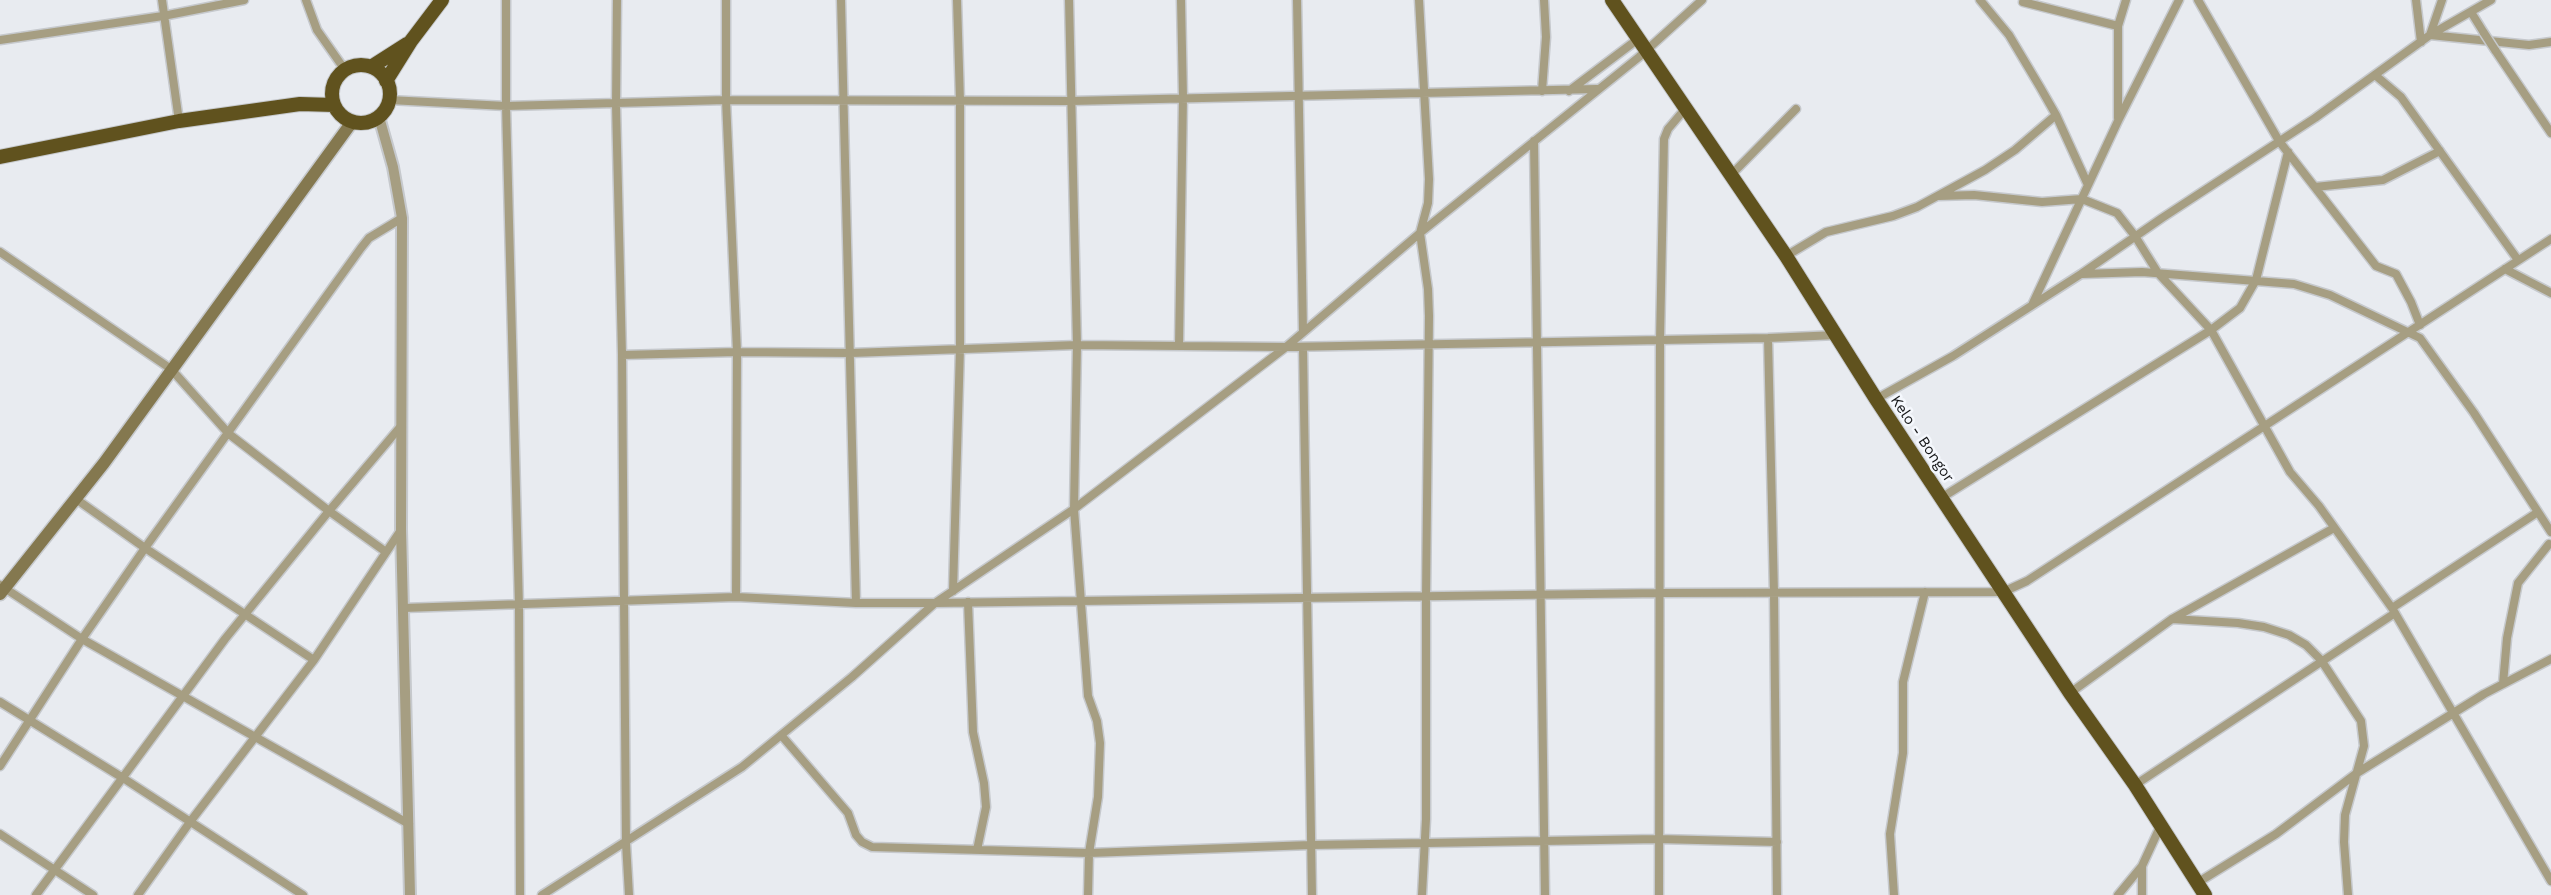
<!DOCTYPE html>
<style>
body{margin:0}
canvas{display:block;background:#e8ebf0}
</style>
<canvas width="2551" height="895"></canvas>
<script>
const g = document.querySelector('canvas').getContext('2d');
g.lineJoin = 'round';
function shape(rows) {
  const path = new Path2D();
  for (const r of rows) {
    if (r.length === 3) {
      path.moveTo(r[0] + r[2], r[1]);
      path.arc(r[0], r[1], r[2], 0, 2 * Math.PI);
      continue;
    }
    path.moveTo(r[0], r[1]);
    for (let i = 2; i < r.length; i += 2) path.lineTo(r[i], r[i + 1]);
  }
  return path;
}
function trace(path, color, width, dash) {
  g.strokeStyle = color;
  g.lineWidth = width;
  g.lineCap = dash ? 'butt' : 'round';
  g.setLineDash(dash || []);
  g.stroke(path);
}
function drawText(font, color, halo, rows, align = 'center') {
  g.font = font + ' "Work Sans",sans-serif';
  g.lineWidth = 5;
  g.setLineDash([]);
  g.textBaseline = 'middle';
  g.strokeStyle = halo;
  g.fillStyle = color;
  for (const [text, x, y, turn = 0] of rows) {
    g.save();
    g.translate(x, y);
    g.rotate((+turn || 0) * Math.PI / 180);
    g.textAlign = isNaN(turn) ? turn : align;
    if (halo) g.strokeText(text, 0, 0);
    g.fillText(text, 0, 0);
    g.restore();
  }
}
const minor = shape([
 [162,0,179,121],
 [306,0,317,30,345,70],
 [506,0,506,106,519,606,520,895],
 [617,0,616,105,622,355,626,843,629,895],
 [726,0,726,100,737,352,736,597],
 [841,0,856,603],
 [1069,0,1077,345,1074,509,1088,696,1097,721,1100,743,1098,797,1089,853,1088,895],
 [1297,0,1303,331],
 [1419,0,1429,179,1428,203,1420,233,1428,289,1429,316,1426,597,1426,819,1422,895],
 [1980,0,2009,35,2040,87,2056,115,2088,185],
 [2198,0,2279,141,2376,266,2396,274,2411,302,2420,325],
 [2416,0,2421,42],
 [2442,0,2430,35,2529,45,2551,42],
 [2023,2,2118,26],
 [2471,12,2484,33],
 [0,40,163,16,244,0],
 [2495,50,2551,133],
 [2375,75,2401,97,2518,260],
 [1542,91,1546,37,1544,0],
 [1569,91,1638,39],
 [389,100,506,106,726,100,1071,101,1597,89],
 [2118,118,2118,26,2126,0],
 [1534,141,1545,895],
 [1732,174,1796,109],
 [2315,187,2383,180,2440,151],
 [1938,196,1974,195,2042,202,2082,199,2117,213,2135,236,2158,273,2211,330,2290,472,2319,506,2392,608,2551,881],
 [0,252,171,369,229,434,329,511,386,552],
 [1786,256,1826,232,1893,216,1917,207,1985,170,2015,150,2056,115],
 [2505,269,2551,293],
 [2082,274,2142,272,2294,284,2330,295,2420,338,2474,413,2551,532],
 [2033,303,2118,121,2179,0],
 [1768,338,1774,593,1777,895],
 [1179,346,1183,97,1181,0],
 [1303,347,1312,895],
 [622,355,737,352,851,353,1077,345,1286,347,1768,338,1837,335],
 [1876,399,1953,356,2081,274,2162,218,2315,118,2430,35,2491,0],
 [1941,498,2211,330,2240,308,2256,280,2288,152],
 [76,499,145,548,314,660],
 [0,585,82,639,409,824],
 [953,591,960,348,960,101,957,0],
 [968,602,973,732,984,783,986,807,977,850],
 [403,608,736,597,856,603,935,603,1661,593,2003,592,2027,581,2551,239],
 [2392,608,2538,512],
 [2172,619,2238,623,2264,627,2289,635,2306,645,2321,660,2361,721,2364,746,2345,815,2344,842,2348,895],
 [2503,684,2507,638,2518,583,2549,544],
 [2070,693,2172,619,2334,528],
 [0,702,123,778,303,895],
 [781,735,848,813,856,835,862,842,872,847,1089,853,1311,845,1658,839,1777,842],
 [0,766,82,639,145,548,361,248,369,238,402,218],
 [2135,785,2395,613],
 [0,834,93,895],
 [2197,883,2276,834,2357,773,2484,694,2551,659],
 [36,895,225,639,329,511,401,426],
 [138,895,190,822,314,660,401,530],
 [542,895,742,767,852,677,935,603,1074,509,1286,347,1420,233,1639,57,1702,0],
 [1659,895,1660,340,1664,139,1668,129,1685,109],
 [1894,895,1890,834,1903,753,1903,682,1925,592],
 [2118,895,2142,866],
 [2142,895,2142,866,2160,827]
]);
const tertiary = shape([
 [379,117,393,167,402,218,401,529,410,895]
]);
const secondary = shape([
 [0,594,104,463,352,122]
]);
const trunk = shape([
 [1612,0,1786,256,1876,399,2070,693,2135,785,2205,895],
 [361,94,29],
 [371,67,407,44],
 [386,81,411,41,442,0],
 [0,157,179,121,300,104,334,105]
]);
const minorBridge = shape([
 [2484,33,2495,50]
]);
const streetNames = [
 ["Kelo - Bongor",1922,439,56]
];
trace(minor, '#c6c9cd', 11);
trace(tertiary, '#c6c9cd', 14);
trace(secondary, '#c6c9cd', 15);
trace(trunk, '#c6c9cd', 16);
trace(minor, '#a69e82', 8);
trace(tertiary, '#a69e82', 10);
trace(secondary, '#84784f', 12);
trace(trunk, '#60521e', 14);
trace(minorBridge, '#c6c9cd', 11, []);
trace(minorBridge, '#a69e82', 8);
drawText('15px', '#131416', '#f5f8fd', streetNames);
</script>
